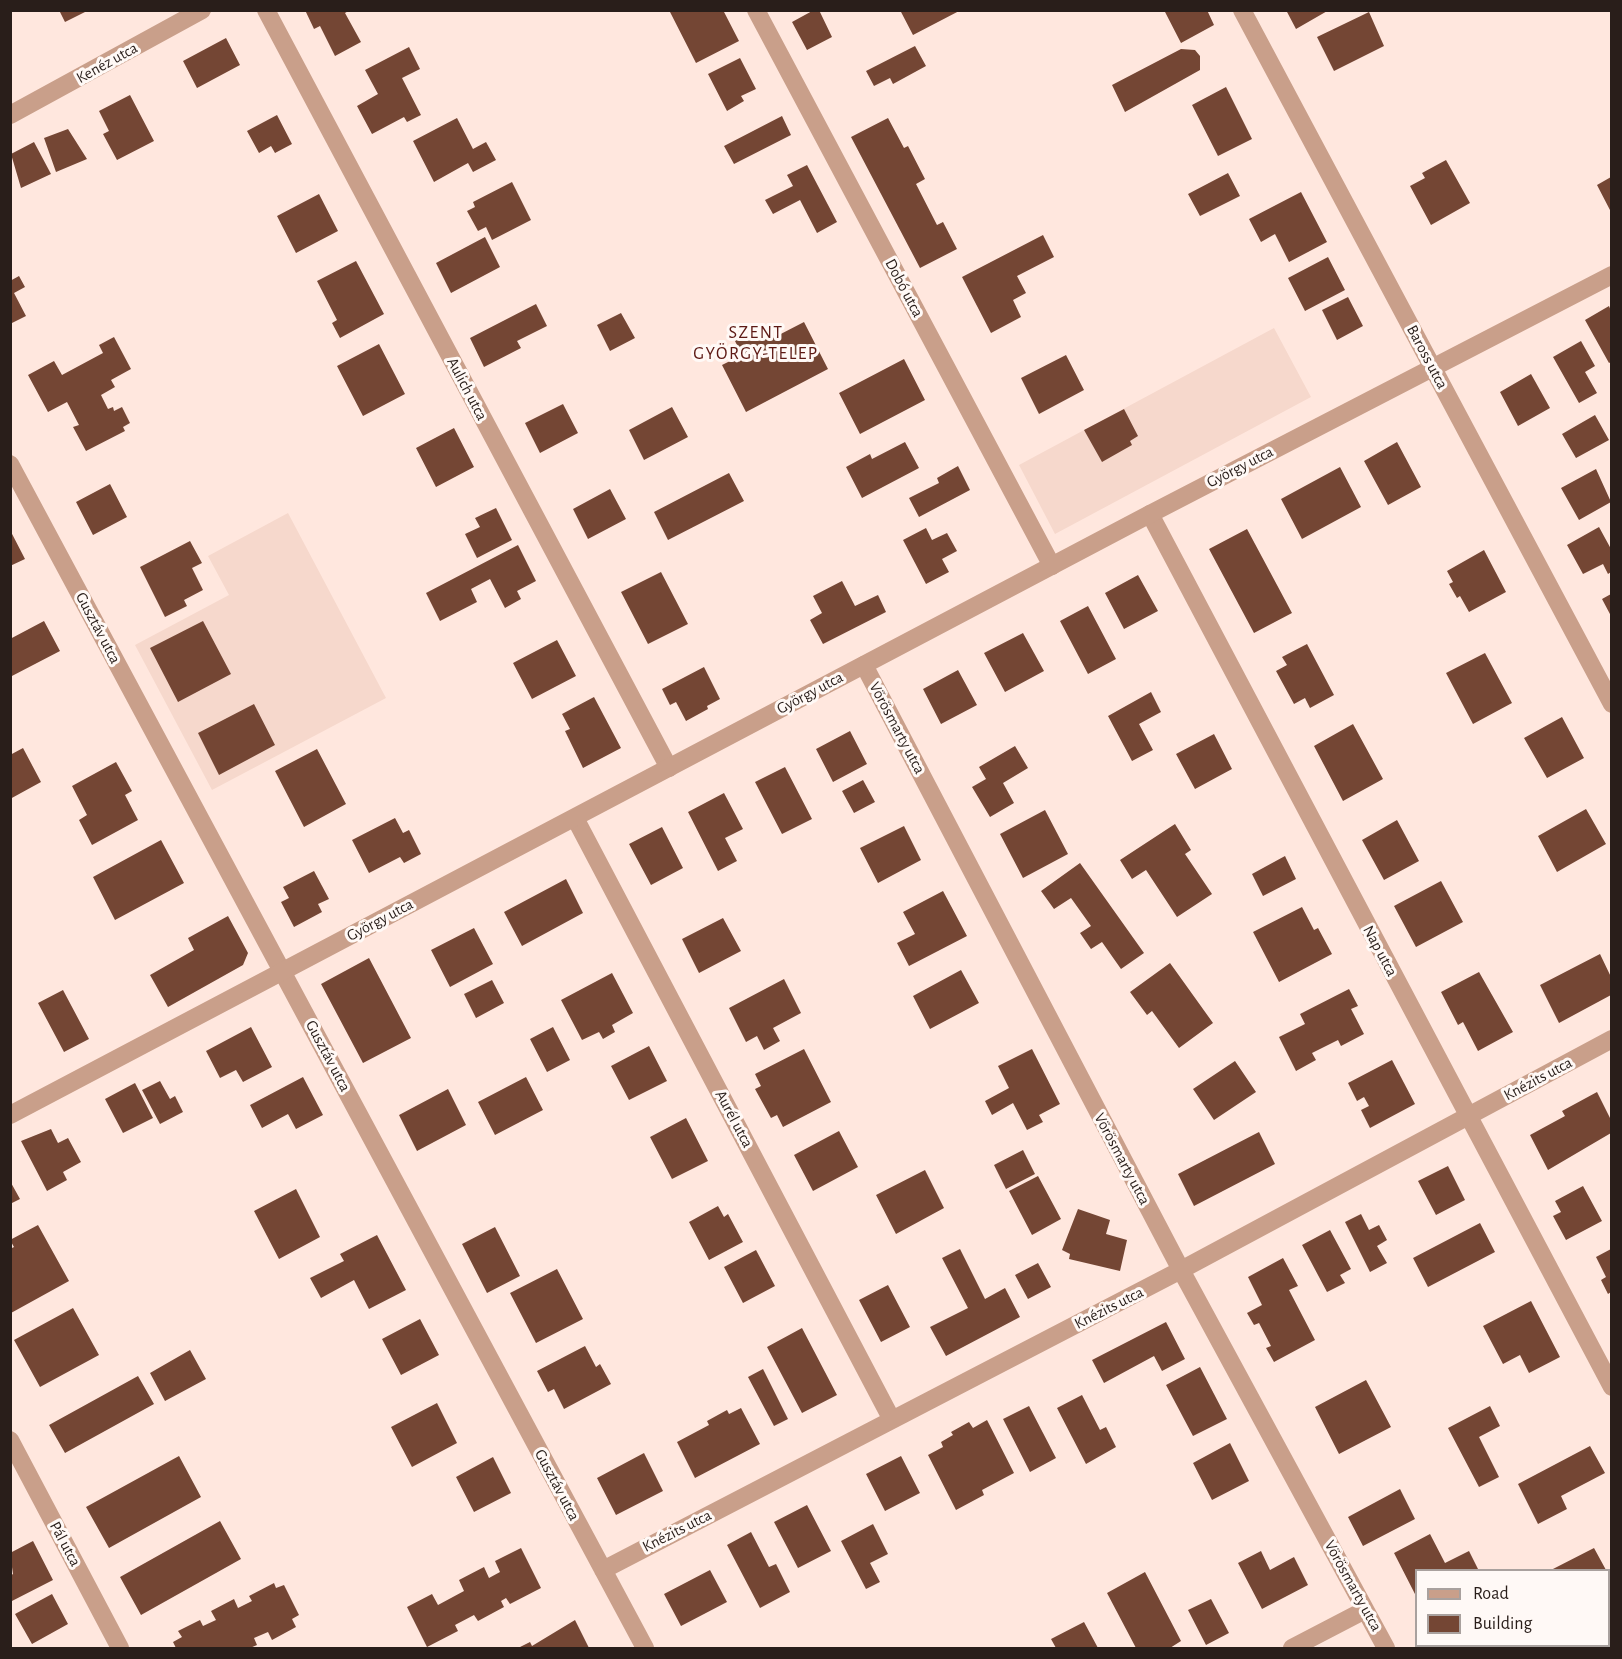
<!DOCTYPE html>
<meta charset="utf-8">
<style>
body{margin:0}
#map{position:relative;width:1622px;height:1659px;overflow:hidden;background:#ffe7de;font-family:"Alegreya Sans",sans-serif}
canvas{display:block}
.frame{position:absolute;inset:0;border:12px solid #291e1a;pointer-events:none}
.legend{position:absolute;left:1415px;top:1569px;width:195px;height:78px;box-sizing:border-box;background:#fff9f6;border:2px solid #a9a19e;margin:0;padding:8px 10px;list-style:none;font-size:18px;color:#291e1a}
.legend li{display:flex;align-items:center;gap:12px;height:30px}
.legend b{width:30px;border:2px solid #a9a19e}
</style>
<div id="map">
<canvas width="1622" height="1659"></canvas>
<div class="frame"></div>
<ul class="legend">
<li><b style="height:8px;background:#c99f8a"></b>Road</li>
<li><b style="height:16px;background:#744634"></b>Building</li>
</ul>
</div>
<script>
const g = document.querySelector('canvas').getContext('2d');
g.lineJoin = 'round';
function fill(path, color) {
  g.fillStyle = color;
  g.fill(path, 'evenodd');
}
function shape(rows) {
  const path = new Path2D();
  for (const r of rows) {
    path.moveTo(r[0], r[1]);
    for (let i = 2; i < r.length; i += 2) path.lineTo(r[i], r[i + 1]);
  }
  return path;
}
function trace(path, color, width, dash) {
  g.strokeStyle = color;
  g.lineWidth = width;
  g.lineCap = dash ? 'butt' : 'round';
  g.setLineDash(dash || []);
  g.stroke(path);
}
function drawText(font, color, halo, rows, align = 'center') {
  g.font = font + ' "Alegreya Sans",sans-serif';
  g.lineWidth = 6;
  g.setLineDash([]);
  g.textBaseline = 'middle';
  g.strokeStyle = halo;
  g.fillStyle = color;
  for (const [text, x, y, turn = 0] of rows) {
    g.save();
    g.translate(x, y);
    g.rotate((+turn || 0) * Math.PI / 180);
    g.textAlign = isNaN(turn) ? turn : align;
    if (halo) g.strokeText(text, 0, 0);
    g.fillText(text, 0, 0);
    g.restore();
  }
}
const built = shape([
 [1274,328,1311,397,1055,534,1019,465],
 [288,513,386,698,212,790,135,645,229,595,208,556]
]);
const building = shape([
 [59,10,84,10,85,12,65,22],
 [305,10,350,10,345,13,361,42,335,56,320,26,314,29],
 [669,10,723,10,739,41,696,63],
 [814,10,819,10,832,37,807,50,792,22],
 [900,10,961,10,913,35],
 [1164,10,1207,10,1214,25,1181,43],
 [1286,10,1329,10,1296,29],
 [1369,12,1384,46,1334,71,1317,37],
 [226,38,240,65,197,88,183,61],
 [915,46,926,66,893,84,890,78,874,86,866,71],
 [409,47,420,69,402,78,421,115,407,122,404,117,372,134,357,106,378,94,365,70],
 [1181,49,1195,50,1200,56,1200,70,1125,112,1112,85],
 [740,58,756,89,741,96,744,101,727,111,708,74],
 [1226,87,1252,139,1218,156,1192,105],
 [130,95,154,141,117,160,103,134,109,131,99,111],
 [277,115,292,144,275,153,271,146,259,153,247,131],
 [782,116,791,135,734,164,724,146],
 [457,118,473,149,486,142,496,160,473,172,468,163,434,182,413,141],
 [888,118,904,148,908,146,925,179,916,184,937,225,943,222,957,249,920,268,851,137],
 [68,129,87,159,56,172,44,138],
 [34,142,51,174,21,188,11,154],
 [1446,160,1470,203,1431,225,1410,186,1425,178,1422,173],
 [807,165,837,222,817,233,800,200,773,214,765,200,793,186,787,175],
 [1228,173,1240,196,1200,216,1188,194],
 [1611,177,1611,212,1597,185],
 [512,182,531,220,492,240,486,227,478,231,467,211,475,207,473,202],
 [1301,192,1327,242,1289,262,1275,234,1261,242,1249,219],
 [319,194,338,231,296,253,277,216],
 [1043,235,1054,257,1017,276,1026,293,1013,300,1021,317,991,333,962,277],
 [485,237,500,267,451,293,436,263],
 [1328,257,1345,290,1305,311,1288,278],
 [356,261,384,314,340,338,332,323,337,320,317,281],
 [19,276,25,287,14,293,26,316,10,324,10,281],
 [1348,297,1363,326,1337,340,1322,310],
 [536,304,547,326,517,341,521,348,484,367,470,338],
 [1609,306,1611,311,1611,362,1609,363,1585,320],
 [621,313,635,338,610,351,597,325],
 [804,322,828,369,746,412,722,365,742,355,735,341,767,325,773,338],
 [114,337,131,369,111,380,115,387,101,395,108,409,113,407,114,411,122,407,130,423,123,427,125,431,86,451,73,427,79,425,67,402,48,412,28,375,54,361,62,375,103,353,99,345],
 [1581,341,1595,366,1585,372,1597,393,1579,403,1553,357],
 [379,344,405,394,363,416,337,366],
 [1066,355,1084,390,1039,414,1021,378],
 [904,359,925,400,860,434,839,393],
 [1531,374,1550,408,1518,426,1500,392],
 [563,404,578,433,540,453,525,423],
 [672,407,688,437,644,460,629,430],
 [1124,409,1138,436,1130,441,1132,445,1102,462,1084,430],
 [1595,415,1609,440,1576,458,1562,434],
 [454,428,474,467,436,487,416,448],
 [905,442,919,468,862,498,846,467,870,454,872,459],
 [1397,442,1421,487,1388,505,1364,461],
 [958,466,970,490,919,517,909,498,939,483,937,478],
 [1340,467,1361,507,1302,539,1281,499],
 [1596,469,1611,502,1579,520,1561,488],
 [729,473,744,501,668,540,654,512],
 [110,484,127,517,93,535,76,502],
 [610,489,626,519,588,539,573,509],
 [496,508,512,540,477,558,465,534,480,527,475,518],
 [1599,527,1611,549,1611,572,1608,574,1603,564,1583,574,1567,545],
 [926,528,932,540,947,533,957,551,942,559,949,572,926,584,903,540],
 [1247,529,1292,613,1254,633,1209,549],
 [10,530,25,559,10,566],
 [190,541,202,563,192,568,203,590,184,600,187,606,165,617,140,567],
 [518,545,536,581,517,591,521,599,505,608,490,579,471,589,477,602,440,621,426,593],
 [1484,550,1506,592,1469,612,1460,596,1457,598,1449,584,1453,582,1447,571],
 [661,572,688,624,648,644,621,592],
 [1138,575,1158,611,1124,629,1105,593],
 [842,581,855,606,878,595,886,612,823,644,810,620,822,613,813,596],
 [1611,594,1611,616,1602,599],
 [1088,606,1116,659,1088,674,1060,621],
 [44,621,60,651,10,677,10,639],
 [203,621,231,674,178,702,150,648],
 [1023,633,1044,671,1005,692,984,653],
 [557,640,576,676,532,699,513,663],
 [1307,644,1334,695,1310,708,1305,698,1294,704,1276,671,1287,665,1282,657],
 [1485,653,1512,703,1473,724,1446,673],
 [704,667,720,699,707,706,708,709,686,721,676,702,670,705,662,689],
 [958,670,977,705,941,724,923,689],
 [1151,692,1161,712,1139,724,1153,750,1132,761,1108,716],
 [594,697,621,748,583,768,565,731,570,729,562,714],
 [254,704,275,745,219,775,198,733],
 [1562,717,1584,758,1547,778,1524,738],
 [1353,724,1383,779,1343,801,1314,746],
 [850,731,867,764,833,782,816,749],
 [1214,734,1232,769,1195,789,1176,754],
 [1015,746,1028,768,1003,783,1014,803,990,817,972,787,986,779,979,767],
 [23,748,41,782,10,799,10,755],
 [317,749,346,804,304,827,275,771],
 [116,762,132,791,125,795,138,820,92,845,79,820,87,815,72,786],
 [785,767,812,819,782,834,755,782],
 [863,780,875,802,854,813,842,791],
 [724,793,743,829,725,838,737,861,718,871,688,812],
 [1586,809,1606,844,1557,872,1538,836],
 [1045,810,1068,854,1023,878,1000,834],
 [395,818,403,833,409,830,421,854,404,863,400,857,369,873,352,840],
 [1397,820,1419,861,1384,880,1362,840],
 [1175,824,1191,850,1185,854,1212,894,1177,917,1146,870,1132,879,1120,860],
 [904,826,921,860,878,883,860,848],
 [662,827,683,868,651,885,629,844],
 [161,840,184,883,115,920,93,877],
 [1285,856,1296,879,1263,896,1252,874],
 [1080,863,1144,953,1121,969,1102,942,1091,949,1080,933,1091,926,1071,898,1054,909,1041,891],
 [314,871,329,899,318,904,322,912,294,927,281,902,289,898,283,887],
 [566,879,583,913,522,946,504,912],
 [1441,881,1463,922,1416,947,1394,906],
 [943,891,967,936,909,966,897,943,915,934,903,912],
 [1302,907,1314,930,1318,928,1332,954,1279,982,1253,932],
 [228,916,248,953,243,965,168,1007,150,975,194,950,188,938],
 [723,918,741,951,699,973,682,939],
 [474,928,493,964,450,987,431,950],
 [1600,954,1611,977,1611,995,1559,1023,1540,985],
 [369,958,411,1038,363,1063,321,984],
 [1170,963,1213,1023,1179,1048,1152,1011,1147,1015,1130,992],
 [961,970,979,1003,930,1029,913,996],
 [1479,972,1513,1032,1478,1051,1463,1022,1458,1025,1441,992],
 [612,973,633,1013,612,1025,615,1032,603,1039,599,1032,582,1040,561,1000],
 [784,979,801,1013,773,1028,780,1041,764,1050,757,1036,746,1042,729,1008],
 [492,980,504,1003,476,1018,464,994],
 [1349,989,1358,1006,1351,1009,1364,1034,1341,1046,1338,1040,1312,1053,1316,1060,1296,1071,1279,1037,1305,1024,1300,1014],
 [63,990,89,1039,64,1052,38,1003],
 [251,1027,272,1067,243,1082,236,1070,220,1078,206,1051],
 [553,1027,570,1060,547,1072,530,1039],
 [649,1046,667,1081,629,1100,611,1066],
 [804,1049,831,1102,783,1127,777,1115,771,1118,755,1089,761,1086,755,1074],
 [1032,1049,1060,1104,1039,1115,1043,1122,1027,1130,1013,1103,992,1115,985,1101,1009,1088,998,1066],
 [1392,1060,1415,1104,1370,1128,1361,1110,1369,1106,1364,1097,1357,1101,1348,1083],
 [1235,1061,1256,1092,1214,1120,1193,1089],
 [303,1077,323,1115,296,1129,288,1114,262,1128,250,1105],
 [526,1077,543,1110,495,1135,478,1102],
 [160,1081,170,1099,175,1096,183,1112,160,1124,142,1090],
 [135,1083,153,1118,123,1133,105,1099],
 [448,1089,466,1125,417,1151,399,1115],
 [1597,1092,1611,1120,1611,1133,1548,1170,1530,1135,1565,1116,1562,1111],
 [686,1118,708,1161,672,1179,650,1137],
 [51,1129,58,1143,68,1138,81,1162,63,1172,67,1180,47,1191,21,1141],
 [839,1131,858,1167,813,1191,794,1155],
 [1259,1132,1275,1164,1194,1206,1178,1174],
 [1023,1150,1035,1174,1006,1189,994,1165],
 [1448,1166,1465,1200,1436,1215,1418,1181],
 [925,1170,944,1208,896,1234,876,1195],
 [1038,1176,1061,1219,1032,1235,1009,1191],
 [10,1181,20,1199,10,1204],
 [1583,1186,1602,1221,1566,1240,1553,1216,1561,1212,1555,1201],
 [296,1189,320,1237,279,1259,254,1211],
 [718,1206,724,1217,728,1214,743,1242,709,1260,689,1222],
 [1078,1209,1110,1220,1106,1234,1127,1240,1120,1271,1069,1259,1070,1254,1062,1250],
 [1361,1214,1369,1230,1379,1225,1387,1240,1377,1246,1387,1263,1370,1272,1345,1222],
 [1480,1223,1495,1252,1428,1287,1413,1258],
 [38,1225,69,1281,11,1313,10,1249,14,1247,10,1240],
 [495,1227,520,1276,487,1293,462,1244],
 [1330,1230,1351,1269,1340,1275,1345,1283,1327,1292,1302,1245],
 [377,1235,406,1290,369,1309,354,1280,321,1298,310,1278,344,1261,340,1254],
 [960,1249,985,1299,1005,1288,1020,1317,946,1356,930,1327,968,1308,942,1258],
 [1611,1249,1611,1292,1608,1294,1601,1280,1606,1277,1596,1257],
 [756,1250,775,1286,743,1303,724,1267],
 [1283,1258,1298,1286,1289,1290,1315,1340,1274,1362,1266,1348,1271,1346,1259,1323,1254,1325,1247,1313,1262,1305,1248,1277],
 [1038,1263,1051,1287,1028,1299,1015,1275],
 [557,1269,583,1319,536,1343,510,1293],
 [888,1285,910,1327,881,1342,859,1300],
 [1531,1301,1560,1357,1529,1373,1520,1355,1503,1364,1483,1326],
 [73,1308,99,1355,40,1387,14,1340],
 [420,1319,439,1355,401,1375,382,1339],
 [1166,1322,1185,1359,1162,1371,1154,1356,1104,1383,1092,1360],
 [802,1328,837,1395,802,1413,767,1347],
 [585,1346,596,1367,600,1364,611,1384,564,1409,554,1389,548,1392,537,1371],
 [190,1350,206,1379,165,1401,150,1373],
 [1200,1367,1227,1419,1193,1436,1166,1385],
 [763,1369,788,1419,774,1426,748,1377],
 [138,1376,154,1404,65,1453,49,1425],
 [1366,1380,1391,1427,1339,1454,1315,1407],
 [1082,1395,1100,1430,1106,1427,1116,1447,1086,1464,1057,1408],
 [437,1403,457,1443,412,1467,391,1427],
 [1029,1406,1056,1458,1030,1472,1003,1419],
 [1490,1406,1500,1426,1479,1437,1499,1477,1479,1487,1448,1428],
 [741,1408,760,1444,695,1478,677,1442,709,1425,707,1421,727,1410,729,1414],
 [987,1420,1014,1473,982,1490,984,1495,956,1510,928,1455,943,1447,941,1442,953,1435,951,1432,969,1422,973,1428],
 [1230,1443,1249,1481,1212,1500,1193,1463],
 [1590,1446,1605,1473,1561,1496,1567,1509,1538,1524,1518,1484],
 [644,1453,663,1491,616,1515,597,1478],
 [179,1456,201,1497,109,1548,86,1507],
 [901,1456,920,1493,885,1511,866,1474],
 [493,1457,511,1493,474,1512,456,1477],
 [1400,1489,1415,1519,1363,1546,1348,1517],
 [807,1505,831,1551,798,1568,774,1522],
 [220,1521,241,1559,141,1615,120,1577],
 [873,1524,888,1554,870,1563,880,1582,866,1589,841,1541],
 [751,1532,769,1567,776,1564,790,1592,760,1608,727,1545],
 [1430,1534,1445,1563,1469,1551,1478,1569,1416,1570,1416,1596,1394,1553],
 [33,1541,53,1580,10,1602,10,1576,13,1574,10,1553],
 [521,1548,541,1588,510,1604,506,1598,501,1601,504,1607,478,1621,474,1615,455,1625,458,1631,427,1647,407,1607,432,1594,438,1605,464,1591,459,1580,484,1567,489,1578,500,1572,495,1561],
 [1594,1548,1606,1570,1551,1570],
 [1261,1551,1270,1570,1294,1557,1308,1585,1262,1609,1238,1563],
 [710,1570,727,1602,681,1626,664,1594],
 [1145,1572,1181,1641,1170,1648,1136,1648,1107,1593],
 [274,1583,276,1588,284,1585,299,1615,292,1619,296,1627,272,1640,268,1632,254,1638,257,1645,250,1648,176,1648,173,1642,182,1637,178,1631,200,1620,203,1626,216,1620,211,1611,234,1599,238,1608,252,1601,249,1596],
 [52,1594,68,1624,32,1644,15,1614],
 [1211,1599,1229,1633,1206,1645,1188,1610],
 [575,1620,589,1648,518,1648,530,1642,532,1646],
 [1084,1622,1098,1648,1056,1648,1051,1639],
 [1439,1646,1466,1646,1467,1648,1433,1648]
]);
const minor = shape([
 [266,10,669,768],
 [756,10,1052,566],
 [1242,10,1612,704],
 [10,115,202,10],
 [10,464,645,1648],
 [1150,514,1612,1387],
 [864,665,1181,1270,1386,1648],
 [575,818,892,1420],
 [10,1440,120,1648],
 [603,1570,1181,1270,1612,1039],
 [1292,1648,1365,1610]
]);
const tertiary = shape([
 [10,1115,1150,514,1612,275]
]);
const streetNames = [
 ["Kenéz utca",107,63,-29],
 ["Dobó utca",904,288,62],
 ["Baross utca",1427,357,62],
 ["Aulich utca",467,389,62],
 ["György utca",1240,467,-27],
 ["Gusztáv utca",98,628,62],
 ["György utca",810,693,-28],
 ["Vörösmarty utca",897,728,62],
 ["György utca",380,920,-28],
 ["Nap utca",1380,951,62],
 ["Gusztáv utca",328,1056,62],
 ["Knézits utca",1538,1079,-28],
 ["Aurél utca",734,1119,62],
 ["Vörösmarty utca",1122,1159,62],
 ["Knézits utca",1109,1308,-27],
 ["Gusztáv utca",557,1485,62],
 ["Knézits utca",677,1531,-27],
 ["Pál utca",65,1544,62],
 ["Vörösmarty utca",1353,1586,61]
];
const neighbourhoodNames = [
 ["SZENT",756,333],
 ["GYÖRGY-TELEP",756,354]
];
fill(built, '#f6d8cc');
fill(building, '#744634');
trace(minor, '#c99f8a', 18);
trace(tertiary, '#c99f8a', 18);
drawText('16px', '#291e1a', '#fff9f6', streetNames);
g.letterSpacing = '1.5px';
drawText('18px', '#5d1914', '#fff9f6', neighbourhoodNames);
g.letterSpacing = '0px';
</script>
